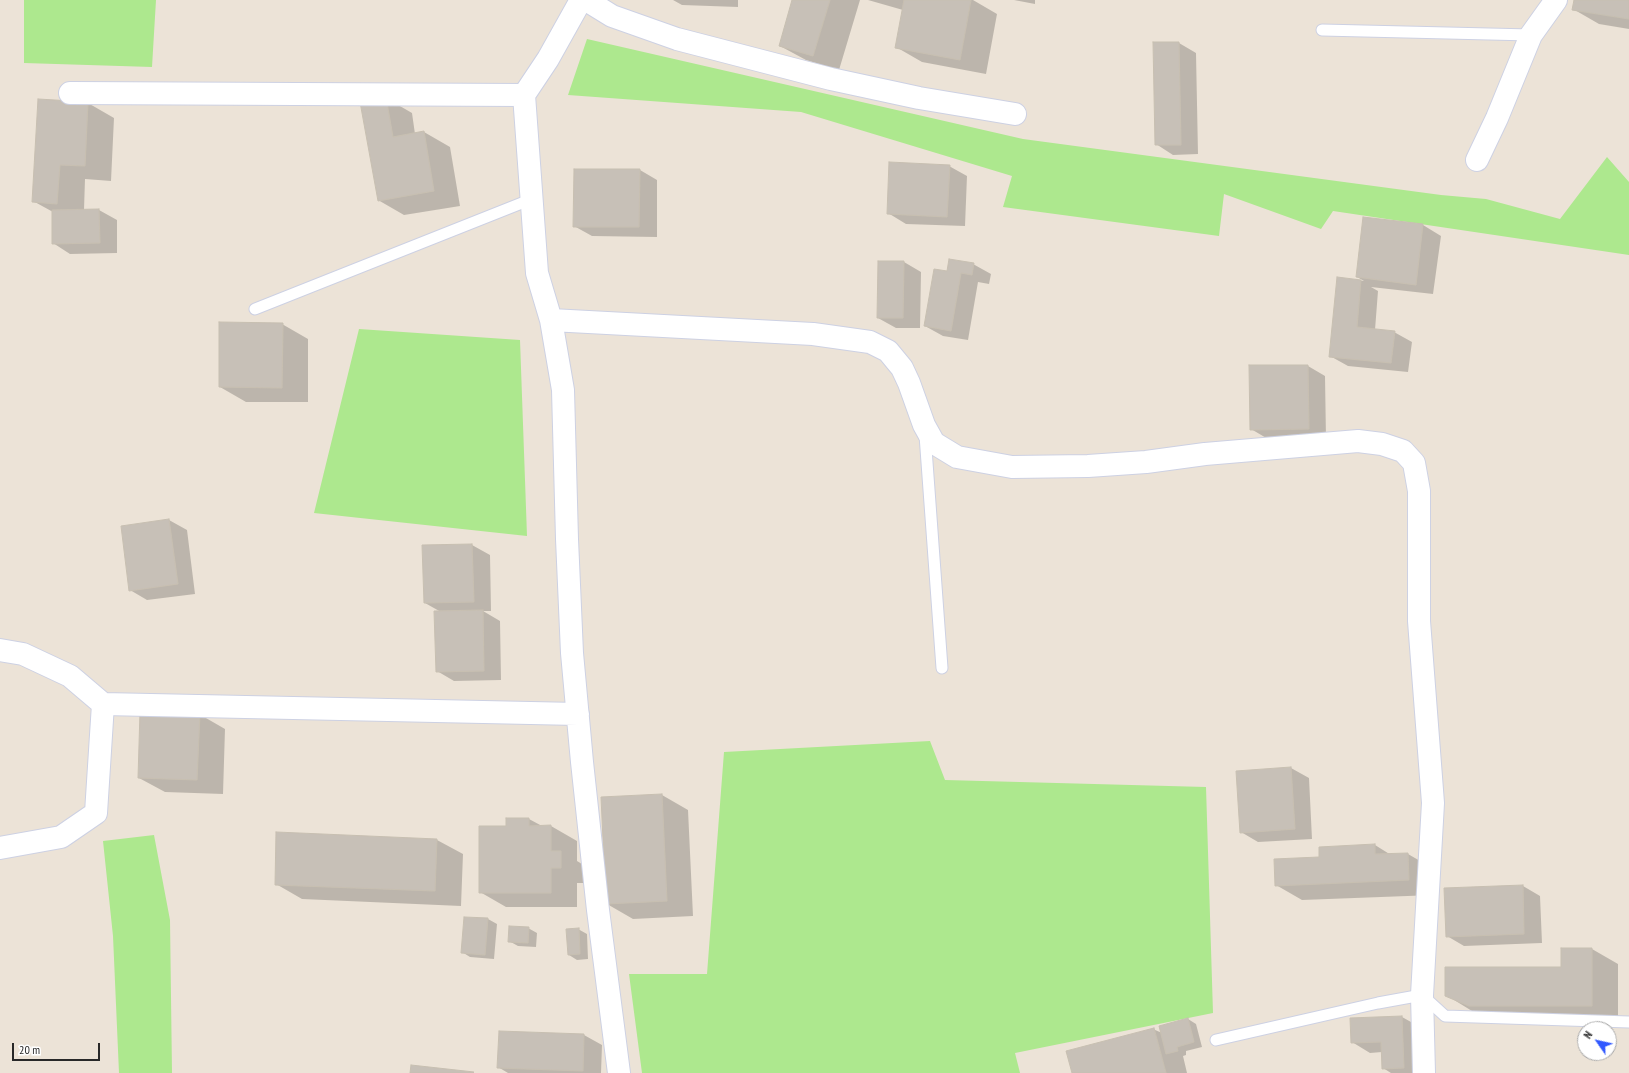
<!DOCTYPE html>
<style>
body{margin:0}
#map{position:relative;width:1629px;height:1073px;overflow:hidden;background:#ece3d7;font-family:"PT Sans Narrow",sans-serif}
canvas{display:block}
.north{position:absolute;left:1577px;top:1021px;width:40px;height:40px;box-sizing:border-box;background:#fff;border:1px solid #a9a9a9;border-radius:50%;rotate:304deg;font-size:11px;font-weight:700;line-height:16px;text-align:center;color:#282828}
.north::after{content:'';display:block;margin:auto;width:14px;height:18px;background:#3159ff;clip-path:polygon(50% 0,100% 100%,50% 72%,0 100%)}
.scale{position:absolute;left:12px;top:1043px;width:88px;height:18px;box-sizing:border-box;border:2px solid #282828;border-top:0;padding-left:5px;font-size:12px;line-height:14px;white-space:nowrap;color:#282828;-webkit-text-stroke:3px #fff;paint-order:stroke}
</style>
<div id="map">
<canvas width="1629" height="1073"></canvas>
<div class="north">N</div>
<div class="scale">20 m</div>
</div>
<script>
const g = document.querySelector('canvas').getContext('2d');
g.lineJoin = 'round';
function fill(path, color) {
  g.fillStyle = color;
  g.fill(path, 'evenodd');
}
function shape(rows) {
  const path = new Path2D();
  for (const r of rows) {
    path.moveTo(r[0], r[1]);
    for (let i = 2; i < r.length; i += 2) path.lineTo(r[i], r[i + 1]);
  }
  return path;
}
function trace(path, color, width, dash) {
  g.strokeStyle = color;
  g.lineWidth = width;
  g.lineCap = dash ? 'butt' : 'round';
  g.setLineDash(dash || []);
  g.stroke(path);
}
const green = shape([
 [24,0,156,0,152,67,24,63],
 [587,39,1023,139,1441,195,1486,199,1560,219,1607,157,1629,182,1629,255,1333,211,1321,229,1224,194,1219,236,1003,207,1012,176,801,112,568,95],
 [359,329,520,340,527,536,314,513],
 [930,741,945,780,1206,787,1213,1013,1015,1053,1020,1073,642,1073,629,974,707,974,724,752],
 [154,835,170,920,172,1073,119,1073,113,936,103,841]
]);
const shadow = shape([
 [673,0,738,0,738,7,682,5],
 [793,0,860,0,839,70,806,60,780,46],
 [868,0,973,0,997,14,986,74,922,62,896,47,903,10],
 [1014,0,1035,0,1035,4],
 [1575,0,1629,0,1629,29,1599,24,1573,9],
 [1179,43,1196,53,1198,154,1173,155,1156,144],
 [386,98,412,113,415,134,424,132,450,147,460,206,404,215,378,200],
 [88,103,114,118,111,181,85,179,84,210,99,210,117,220,117,253,70,254,53,243,53,212,33,201],
 [949,166,967,176,965,226,906,224,888,213],
 [640,170,657,180,657,237,592,236,574,226],
 [1364,218,1423,225,1441,236,1433,294,1371,287,1378,291,1375,330,1394,332,1412,342,1408,372,1348,366,1330,356,1338,278,1364,281,1357,277],
 [904,262,921,272,920,328,896,328,878,318],
 [973,264,991,274,989,284,978,282,968,340,943,336,925,326,948,272],
 [282,324,308,339,308,402,246,402,220,387],
 [1308,366,1325,376,1326,439,1268,439,1251,429],
 [169,520,187,530,195,594,147,600,130,590,122,527],
 [472,545,490,555,491,611,483,611,500,621,501,680,454,681,437,671,441,612,425,603],
 [199,714,225,729,223,794,165,792,139,778],
 [1291,768,1309,778,1312,839,1258,842,1241,832,1237,772],
 [662,795,688,810,693,916,633,919,607,904],
 [507,819,529,819,542,826,551,826,577,841,577,861,587,867,586,883,577,883,577,907,506,907,480,892,507,827],
 [277,833,437,840,463,854,461,906,302,899,276,884],
 [1375,845,1391,855,1408,854,1434,869,1434,895,1302,900,1276,885,1320,858],
 [1523,886,1540,896,1542,943,1464,946,1447,936],
 [465,918,488,919,497,924,494,959,470,957,462,952],
 [528,928,537,933,536,947,518,946,509,941],
 [578,929,587,934,588,959,577,960,569,955],
 [1592,949,1618,964,1618,1020,1496,1021,1472,1011,1446,995,1562,968],
 [1402,1017,1420,1027,1421,1073,1391,1073,1383,1068,1382,1052,1370,1053,1352,1042,1351,1019],
 [1188,1019,1196,1024,1202,1047,1186,1051,1186,1055,1183,1056,1187,1073,1073,1073,1153,1029,1162,1033],
 [500,1032,584,1035,602,1045,601,1073,508,1073,498,1067]
]);
const building = shape([
 [792,0,830,0,813,56,779,46,792,0],
 [904,0,971,0,960,60,895,48,904,0],
 [1574,0,1629,0,1629,19,1572,10,1574,0],
 [1153,42,1179,42,1181,145,1155,145,1153,42],
 [386,97,393,137,424,131,434,191,378,201,360,102,386,97],
 [38,99,88,102,85,166,60,165,57,204,32,202,38,99],
 [889,162,950,165,947,217,887,214,889,162],
 [574,169,640,169,639,227,573,227,574,169],
 [99,209,100,243,52,244,52,210,99,209],
 [1363,217,1423,224,1416,285,1356,277,1363,217],
 [949,259,974,263,972,275,961,273,951,331,924,326,934,269,947,271,949,259],
 [878,261,904,261,903,318,877,318,878,261],
 [1337,277,1361,280,1357,327,1395,331,1391,363,1329,357,1337,277],
 [219,322,283,323,282,388,219,387,219,322],
 [1249,365,1308,365,1309,429,1250,430,1249,365],
 [169,519,178,584,129,591,121,526,169,519],
 [472,544,474,602,424,603,422,545,472,544],
 [483,610,484,671,436,672,434,611,483,610],
 [140,712,200,713,197,780,138,778,140,712],
 [1291,767,1295,829,1240,833,1236,771,1291,767],
 [662,794,667,901,606,904,601,797,662,794],
 [506,818,529,818,529,826,551,825,551,851,561,851,561,868,551,868,551,893,479,893,479,826,506,826,506,818],
 [276,832,437,839,435,891,275,885,276,832],
 [1375,844,1375,854,1408,853,1409,880,1275,886,1274,859,1319,857,1319,847,1375,844],
 [1523,885,1524,934,1446,937,1444,888,1523,885],
 [464,917,488,918,485,955,461,953,464,917],
 [509,926,529,927,528,943,508,942,509,926],
 [579,928,580,954,568,955,566,929,579,928],
 [1561,948,1592,948,1592,1006,1469,1006,1445,996,1445,967,1561,967,1561,948],
 [1402,1016,1404,1068,1382,1069,1381,1042,1351,1043,1350,1018,1402,1016],
 [1188,1018,1194,1042,1177,1047,1178,1051,1166,1054,1159,1026,1188,1018],
 [1154,1028,1166,1073,1072,1073,1066,1051,1154,1028],
 [499,1031,584,1034,583,1071,497,1068,499,1031],
 [411,1065,474,1072,473,1073,410,1073,411,1065]
]);
const lane = shape([
 [1322,30,1531,35],
 [255,309,532,199],
 [925,435,942,668],
 [1216,1040,1378,1003,1422,995,1445,1016,1629,1022]
]);
const street = shape([
 [581,0,548,59,524,95,537,273,551,320,563,390,567,539,572,653,582,762,598,910,619,1073],
 [586,0,612,16,677,39,831,79,919,98,1015,114],
 [70,93,524,95],
 [1477,160,1497,118,1531,35,1556,0],
 [551,320,813,334,870,342,888,351,902,368,909,383,924,425,934,443,957,457,1012,467,1088,466,1146,462,1205,454,1358,441,1382,444,1403,451,1414,463,1419,491,1419,621,1433,803,1422,995,1424,1073],
 [0,650,23,654,70,676,103,704,96,813,61,837,0,848],
 [103,704,578,714]
]);
fill(green, '#ade88e');
fill(shadow, '#0003');
fill(building, '#c7c0b7');
trace(building, '#c7bfb1', 1);
trace(lane, '#cdd1e3', 13);
trace(street, '#cdd1e3', 24);
trace(lane, '#fff', 11);
trace(street, '#fff', 22);
</script>
